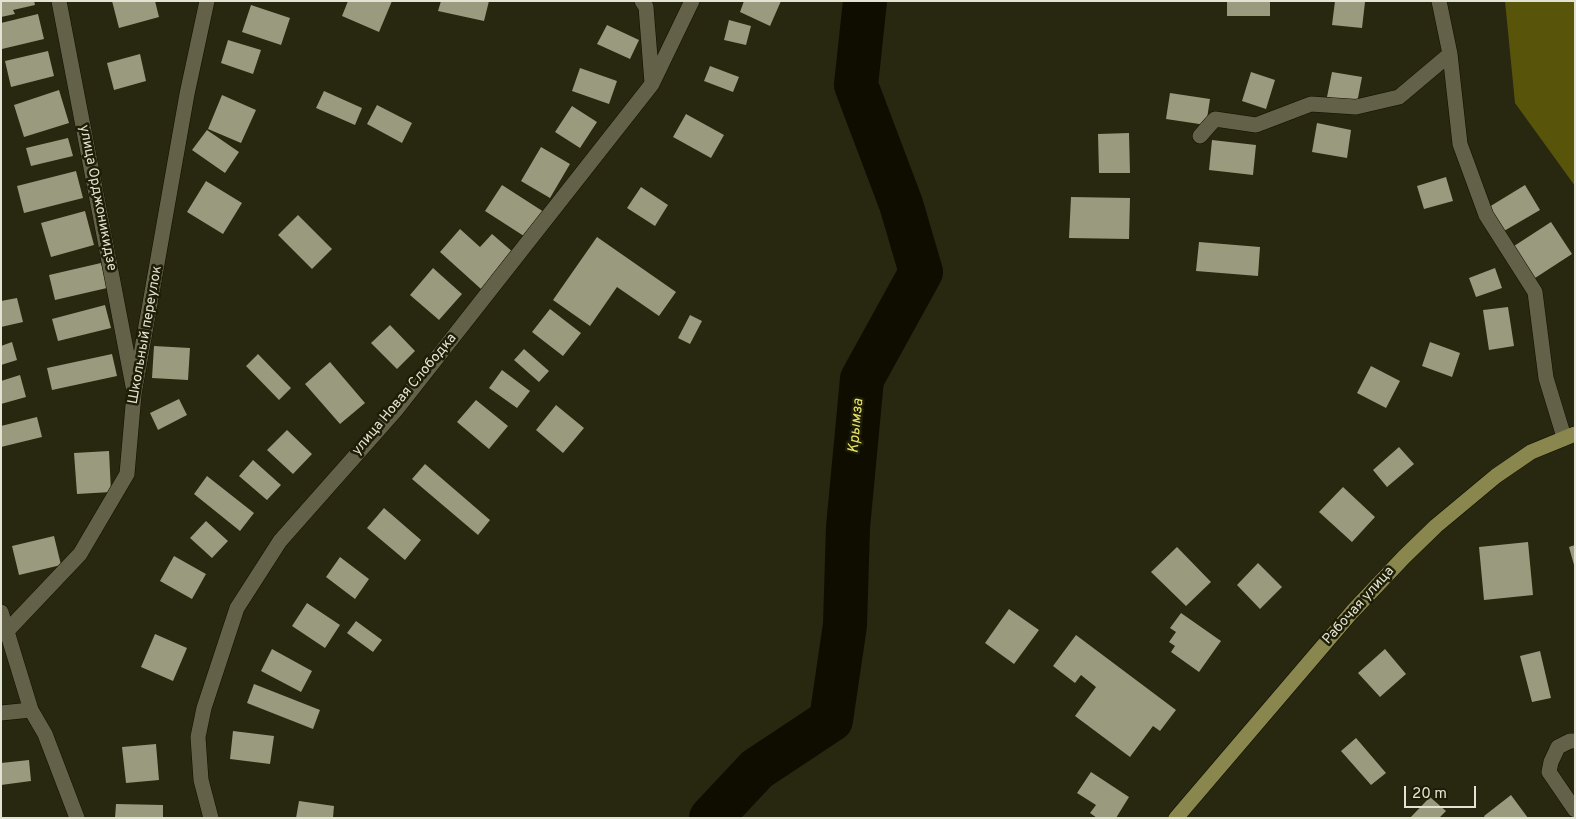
<!DOCTYPE html>
<meta charset="utf-8">
<style>
body{margin:0}
#map{position:relative;width:1576px;height:819px;overflow:hidden;background:#28270f;font-family:Overpass,sans-serif}
canvas{display:block}
.frame{position:absolute;inset:0;border:2px solid #e3e3d4;pointer-events:none}
.scale{position:absolute;left:1404px;top:786px;width:72px;height:22px;box-sizing:border-box;border:2px solid #e3e3d4;border-top:0;padding-left:6px;font-size:15px;line-height:18px;white-space:nowrap;color:#e3e3d4;-webkit-text-stroke:4px #1e1d05;paint-order:stroke}
</style>
<div id="map">
<canvas width="1576" height="819"></canvas>
<div class="frame"></div>
<div class="scale">20 m</div>
</div>
<script>
const g = document.querySelector('canvas').getContext('2d');
g.lineJoin = 'round';
function fill(path, color) {
  g.fillStyle = color;
  g.fill(path, 'evenodd');
}
function shape(rows) {
  const path = new Path2D();
  for (const r of rows) {
    path.moveTo(r[0], r[1]);
    for (let i = 2; i < r.length; i += 2) path.lineTo(r[i], r[i + 1]);
  }
  return path;
}
function trace(path, color, width, dash) {
  g.strokeStyle = color;
  g.lineWidth = width;
  g.lineCap = dash ? 'butt' : 'round';
  g.setLineDash(dash || []);
  g.stroke(path);
}
function drawText(font, color, halo, rows, align = 'center') {
  g.font = font + ' Overpass,sans-serif';
  g.lineWidth = 5;
  g.setLineDash([]);
  g.textBaseline = 'middle';
  g.strokeStyle = halo;
  g.fillStyle = color;
  for (const [text, x, y, turn = 0] of rows) {
    g.save();
    g.translate(x, y);
    g.rotate((+turn || 0) * Math.PI / 180);
    g.textAlign = isNaN(turn) ? turn : align;
    if (halo) g.strokeText(text, 0, 0);
    g.fillText(text, 0, 0);
    g.restore();
  }
}
const forest = shape([
 [1505,1,1575,1,1575,186,1515,103]
]);
const river = shape([
 [711,818,757,769,831,720,845,625,848,527,862,379,921,272,901,204,856,85,865,1]
]);
const building = shape([
 [1,1,34,1,35,5,13,10,15,14,1,17],
 [112,1,155,1,159,17,119,28],
 [348,1,392,1,379,32,342,16],
 [441,1,489,1,484,21,438,11],
 [744,1,781,1,770,26,740,12],
 [1227,1,1270,1,1270,16,1227,16],
 [1335,1,1365,2,1362,28,1332,25],
 [251,5,290,18,281,45,242,32],
 [38,14,44,39,2,49,1,23],
 [729,20,751,26,746,45,724,40],
 [607,25,639,40,630,59,597,44],
 [228,40,261,50,253,74,221,63],
 [48,51,54,76,11,87,5,61],
 [140,54,146,81,114,90,107,63],
 [710,66,739,77,733,92,704,81],
 [580,68,617,81,609,104,572,91],
 [1251,72,1275,80,1266,109,1242,101],
 [1332,72,1362,77,1357,103,1327,97],
 [59,90,69,123,24,137,14,105],
 [324,91,362,108,355,125,316,108],
 [1170,93,1210,99,1206,125,1166,119],
 [222,95,256,110,241,143,208,129],
 [377,105,412,123,402,143,367,124],
 [572,106,597,122,580,148,555,132],
 [686,114,724,135,711,158,673,137],
 [1317,123,1351,130,1347,158,1312,152],
 [207,130,239,152,225,173,192,150],
 [1129,133,1130,173,1099,173,1098,134],
 [68,138,73,156,31,166,26,148],
 [1212,140,1256,145,1253,175,1209,170],
 [541,147,570,164,550,198,521,181],
 [76,171,83,198,24,213,17,186],
 [1446,177,1453,201,1424,209,1417,186],
 [206,181,242,203,223,234,187,212],
 [502,185,544,212,527,238,485,211],
 [1525,185,1540,210,1504,231,1489,207],
 [641,187,668,205,655,226,627,208],
 [1071,197,1130,198,1129,239,1069,238],
 [85,211,94,245,51,257,41,223],
 [298,215,332,249,312,269,278,235],
 [1551,222,1572,254,1532,280,1511,248],
 [460,229,480,247,492,234,514,253,481,289,440,252],
 [597,237,676,292,659,316,617,287,590,326,553,300],
 [1199,242,1260,247,1258,276,1196,271],
 [101,263,107,288,55,300,49,275],
 [433,268,462,294,439,320,410,295],
 [1495,268,1502,288,1476,297,1469,278],
 [17,298,23,322,1,327,1,301],
 [105,305,111,328,58,341,52,319],
 [1508,307,1514,346,1489,350,1483,310],
 [550,309,581,333,563,356,532,332],
 [690,315,702,321,690,344,678,338],
 [390,325,415,351,397,369,371,343],
 [12,342,17,360,1,365,1,346],
 [1430,342,1460,353,1452,377,1422,366],
 [154,346,190,348,188,380,152,378],
 [524,349,549,371,539,382,514,360],
 [112,354,117,376,52,390,47,368],
 [258,354,291,388,279,400,246,366],
 [330,362,365,403,340,424,305,384],
 [1371,366,1400,381,1386,408,1357,393],
 [502,370,530,391,517,408,489,388],
 [20,375,26,397,1,404,1,381],
 [179,399,187,415,158,430,150,413],
 [476,400,508,426,489,449,457,422],
 [556,405,584,428,563,453,536,430],
 [37,417,42,437,1,447,1,426],
 [287,430,312,454,293,474,267,450],
 [1399,447,1414,464,1387,487,1373,470],
 [109,451,111,492,77,494,74,453],
 [253,460,281,485,267,500,239,476],
 [425,464,490,520,478,535,412,479],
 [207,476,254,513,240,531,194,494],
 [1343,487,1375,517,1352,542,1319,512],
 [384,508,421,540,405,560,367,528],
 [206,521,228,541,212,558,190,538],
 [54,536,61,565,19,575,12,546],
 [1528,542,1533,595,1484,600,1479,547],
 [1575,545,1575,565,1574,565,1569,547],
 [1177,547,1211,582,1186,606,1151,572],
 [174,556,206,574,192,599,160,581],
 [340,557,369,579,355,599,326,577],
 [1258,563,1282,587,1260,609,1237,585],
 [307,603,340,625,325,648,292,626],
 [1009,609,1039,630,1014,664,985,643],
 [1181,613,1221,641,1199,672,1171,652,1175,646,1169,642,1176,632,1170,628],
 [356,621,382,640,373,652,347,633],
 [155,634,187,648,173,681,141,667],
 [1076,635,1176,710,1160,731,1153,726,1130,757,1075,716,1096,687,1081,675,1075,683,1053,666],
 [272,649,312,671,301,692,261,671],
 [1385,649,1406,674,1380,697,1358,673],
 [1540,651,1551,698,1532,702,1520,656],
 [254,684,320,710,313,729,247,703],
 [233,731,274,736,270,764,230,759],
 [1356,738,1386,773,1371,785,1341,751],
 [156,744,159,780,126,783,122,747],
 [29,760,31,781,1,785,1,763],
 [1091,772,1129,797,1116,818,1097,818,1090,813,1096,805,1077,793],
 [1511,795,1528,818,1485,818,1484,816],
 [1430,797,1446,811,1439,818,1410,818],
 [299,801,334,806,333,818,296,818],
 [116,804,163,805,163,818,115,818]
]);
const minor = shape([
 [59,1,133,386],
 [642,1,646,7,652,83],
 [1439,1,1450,54,1460,144,1486,215,1535,292,1546,378,1564,437],
 [1200,136,1215,119,1256,125,1311,104,1356,107,1399,97,1450,54],
 [1,612,31,710,45,734,77,818],
 [7,631,80,554,127,474,134,394,187,94,207,1],
 [1,713,31,710],
 [1575,741,1570,741,1558,747,1551,762,1549,772,1575,810],
 [211,818,201,780,198,737,204,708,237,608,280,541,395,411,652,84,692,1]
]);
const major = shape([
 [1176,818,1352,612,1404,557,1436,526,1496,476,1531,452,1575,434]
]);
const streetNames = [
 ["улица Орджоникидзе",97,198,79],
 ["Школьный переулок",146,335,-80],
 ["улица Новая Слободка",405,395,-50],
 ["Рабочая улица",1359,606,-48]
];
const waterNames = [
 ["Крымза",857,426,-85]
];
fill(forest, '#58550a');
trace(river, '#0f0d00', 44);
fill(building, '#9a9a7e');
trace(minor, '#110f00', 16);
trace(major, '#110f00', 16);
trace(minor, '#636248', 15);
trace(major, '#89874e', 15);
drawText('14px', '#e3e3d4', '#1e1d05', streetNames);
drawText('italic 15px', '#e9e46d', '#1e1d05', waterNames);
</script>
